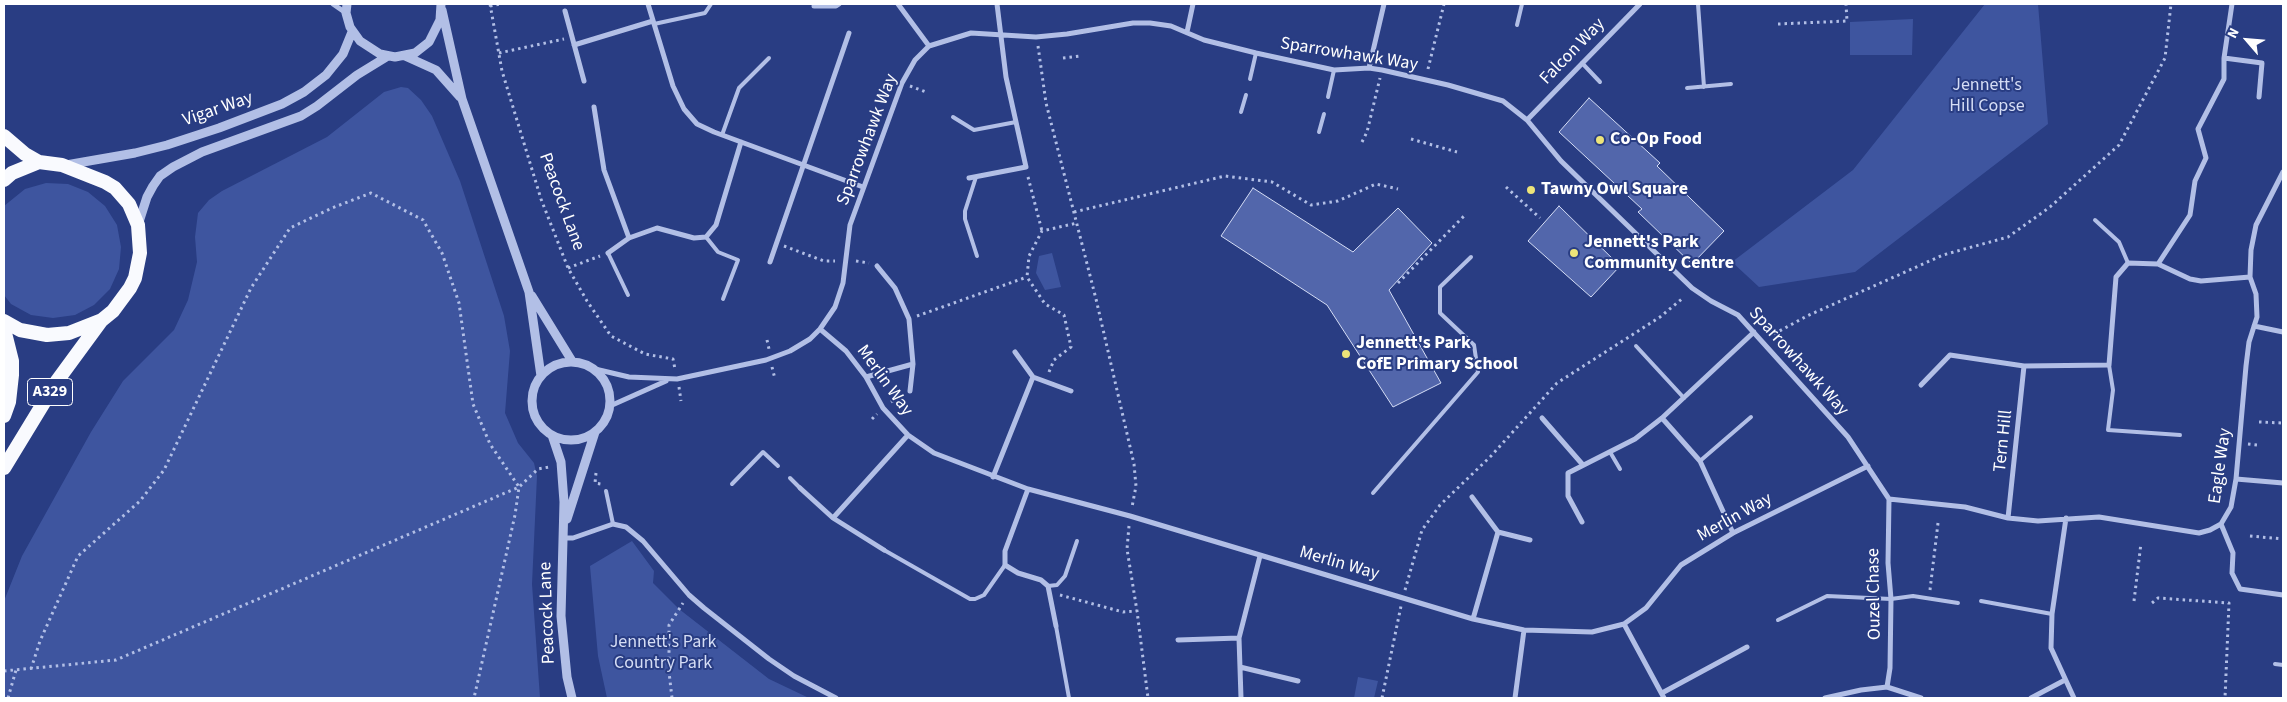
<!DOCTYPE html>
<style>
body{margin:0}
#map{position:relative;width:2287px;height:702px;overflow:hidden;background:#293d83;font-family:"Source Sans 3",sans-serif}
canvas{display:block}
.frame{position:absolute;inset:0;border:5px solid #fff;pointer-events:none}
.north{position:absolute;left:2222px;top:15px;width:50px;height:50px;-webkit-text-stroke:4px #293d83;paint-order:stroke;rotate:297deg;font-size:14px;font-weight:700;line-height:20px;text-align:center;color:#fff}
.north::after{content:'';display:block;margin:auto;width:18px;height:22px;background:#fff;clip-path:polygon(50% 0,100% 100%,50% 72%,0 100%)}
</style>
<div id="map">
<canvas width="2287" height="702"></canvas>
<div class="frame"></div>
<div class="north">N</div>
</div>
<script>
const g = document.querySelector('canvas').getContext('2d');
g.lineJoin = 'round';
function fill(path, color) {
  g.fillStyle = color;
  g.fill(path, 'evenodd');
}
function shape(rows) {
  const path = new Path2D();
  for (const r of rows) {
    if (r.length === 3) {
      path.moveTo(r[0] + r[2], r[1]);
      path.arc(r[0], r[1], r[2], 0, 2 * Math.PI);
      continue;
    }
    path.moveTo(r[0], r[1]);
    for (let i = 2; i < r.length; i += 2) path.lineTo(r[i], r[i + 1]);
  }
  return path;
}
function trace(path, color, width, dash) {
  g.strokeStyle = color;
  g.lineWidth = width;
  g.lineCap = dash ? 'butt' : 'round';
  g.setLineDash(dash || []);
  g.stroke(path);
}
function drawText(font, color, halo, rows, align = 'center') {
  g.font = font + ' "Source Sans 3",sans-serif';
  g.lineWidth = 4;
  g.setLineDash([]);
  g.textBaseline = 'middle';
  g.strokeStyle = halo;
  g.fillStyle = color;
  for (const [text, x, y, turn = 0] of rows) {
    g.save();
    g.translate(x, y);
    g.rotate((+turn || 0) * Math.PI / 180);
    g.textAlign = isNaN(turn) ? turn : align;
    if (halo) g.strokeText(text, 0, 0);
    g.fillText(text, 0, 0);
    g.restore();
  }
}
const green = shape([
 [1985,4,2038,4,2048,124,1855,272,1759,287,1732,262,1853,170],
 [1913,19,1912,55,1850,55,1850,22],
 [401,87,408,88,421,100,432,116,460,181,504,316,510,351,505,413,518,443,534,463,537,476,532,584,540,698,4,698,4,601,22,556,91,432,123,381,174,330,188,300,197,262,195,237,198,213,209,200,222,191,327,137,384,92],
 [46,183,68,184,88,192,105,206,117,225,121,247,119,269,110,289,94,305,75,315,53,318,31,315,11,304,4,295,4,206,25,189],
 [1052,253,1061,287,1045,290,1036,273,1039,256],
 [632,541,654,571,653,583,679,609,769,679,809,698,607,698,598,656,590,566],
 [1358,677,1378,681,1374,698,1354,698]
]);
const building = shape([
 [1589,98,1660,163,1657,166,1724,231,1692,264,1638,212,1642,209,1559,132,1589,98],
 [1253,188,1353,252,1398,208,1432,243,1389,290,1441,383,1393,407,1327,305,1221,236,1253,188],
 [1559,206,1620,266,1591,297,1528,241,1559,206]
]);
const path = shape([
 [490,4,502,71,541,199,568,268,587,301,611,336,645,354,673,359,675,369],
 [490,6,501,4],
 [1778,24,1847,21,1846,4],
 [1038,46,1046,103,1096,299,1134,464,1136,486,1132,507],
 [499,53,564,39],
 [1063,58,1080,56],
 [1428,69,1444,4],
 [910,86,926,92],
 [1411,139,1457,152],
 [1362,142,1367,132,1380,78],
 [1028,177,1042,231],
 [1506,187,1540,218],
 [1074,212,1225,176,1272,182,1311,205,1338,201,1376,184,1398,189],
 [784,246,824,261,835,261],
 [856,261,869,263],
 [568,268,600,256],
 [1398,283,1465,215],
 [917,316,1027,277],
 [1774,334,1807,316,1943,255,2008,237,2050,207,2119,145,2165,58,2171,4],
 [767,340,769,349],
 [772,367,775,379],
 [1049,372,1054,360,1071,347,1064,315,1045,304,1027,277,1029,256,1042,231,1077,223],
 [679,387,681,401],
 [891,402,903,395],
 [872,419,877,414],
 [2259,422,2283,423],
 [2248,444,2257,445],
 [596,473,595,483,601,484],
 [1129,526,1127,549,1137,611,1148,698],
 [2250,536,2283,539],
 [1405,590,1422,530,1440,505,1491,456,1557,383,1660,317,1683,298],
 [1930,590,1938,523],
 [1060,595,1123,612,1137,611],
 [2134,601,2141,543],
 [2152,603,2158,598,2229,603,2225,698],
 [31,669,40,641,78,556,140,501,164,470,251,288,290,228,332,208,371,193,423,220,442,253,459,303,473,404,490,444,519,487,515,515,474,698],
 [4,671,116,660,519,487,538,469,549,467],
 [8,698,16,670],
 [672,698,669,672,669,625,683,603],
 [1382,698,1401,606]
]);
const service = shape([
 [1698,4,1704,87],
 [654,24,705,13,711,4],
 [1517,25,1522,4],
 [1582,63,1600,82],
 [1250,79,1256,53],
 [1687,88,1731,84],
 [1328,97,1334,70],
 [1241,112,1246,95],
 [953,117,974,130,1016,122],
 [1319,132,1324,114],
 [722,135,739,88,769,58],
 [976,177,965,211,965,219,977,256],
 [2095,220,2119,242,2128,263],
 [706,237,718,252,738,260,723,299],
 [608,253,628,295],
 [1636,346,1684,398],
 [2109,365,2113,390,2108,430,2180,435],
 [1610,452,1620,469],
 [1700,461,1751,417],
 [790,478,800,488],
 [732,484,763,452,778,466],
 [606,491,613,524],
 [1373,493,1478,372,1474,345,1440,313,1440,287,1471,257],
 [884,550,970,599,975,599,984,595,1005,565],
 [1048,586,1057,585,1065,576,1077,541],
 [1981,601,2052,614],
 [1778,620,1827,596,1891,599,1913,596,1958,603],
 [1056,626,1069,698],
 [2275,664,2283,665]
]);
const minor = shape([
 [333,4,346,13],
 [648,4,673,86,684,109,697,124,714,132,863,187],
 [898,4,929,46],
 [814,6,836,6,839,4],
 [565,11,584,81],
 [1187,32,1193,4],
 [574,45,653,21],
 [2224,58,2262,63,2259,97],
 [1369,68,1384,4],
 [594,107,604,170,629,238],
 [1527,120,1640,4],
 [969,178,1026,167,1006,77,997,4],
 [608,253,629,238,657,228,694,238,706,237,716,225,741,142],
 [770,262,849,33],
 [2158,264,2190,215,2195,181,2206,158,2198,129,2224,79,2224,58,2232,4],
 [877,266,895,288,909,319,913,364,910,391],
 [2254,326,2283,332],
 [820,329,846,351,866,377,883,408,908,435,934,453,1028,489,1130,516,1473,619,1524,630,1592,632,1624,624,1646,608,1681,565,1733,533,1868,466],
 [595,369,629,377,677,379,766,360,790,351,810,339,820,329,835,307,843,283,850,225,902,83,915,60,929,46,971,33,1036,37,1067,34,1133,23,1150,23,1171,26,1204,40,1256,53,1334,70,1369,68,1382,70,1448,85,1503,101,1527,120,1561,161,1692,288,1711,301,1738,315,1848,437,1889,499],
 [866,377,913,364],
 [1033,377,1071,391],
 [1921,385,1950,355,2024,366,2109,365,2116,277,2128,263,2158,264,2190,279,2201,281,2250,277],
 [610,406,666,381],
 [1542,418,1583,465],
 [1662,418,1700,461,1733,533],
 [993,477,1033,377,1015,352],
 [2236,479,2283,483],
 [800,488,833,518,884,550],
 [1028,489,1005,551,1005,565,1018,573,1041,580,1048,586,1056,626],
 [1472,497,1498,532,1530,540],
 [1889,499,1965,507,2008,518,2038,521,2099,517,2199,533,2210,530,2221,524,2231,507,2236,479,2246,366,2249,342,2257,317,2256,294,2250,277,2251,250,2256,225,2283,172],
 [833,518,908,435],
 [2008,518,2024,366],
 [2066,518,2052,614,2051,648,2074,698],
 [1582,522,1568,496,1568,473,1635,439,1662,418,1754,332],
 [2221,524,2233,553,2232,573,2240,589,2283,595],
 [563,538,573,538,613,524,626,527,643,541,689,595,704,608,769,659,794,676,836,698],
 [1473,619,1498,532],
 [1624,624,1664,698],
 [1178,640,1239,638],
 [1240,667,1298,681],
 [1887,687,1890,668,1891,599,1888,563,1889,499],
 [1662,693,1747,647],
 [1241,698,1239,638,1260,556],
 [1515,698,1524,630],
 [1825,698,1861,690,1887,687,1921,698],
 [2031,698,2065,680]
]);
const tertiary = shape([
 [347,4,346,13,350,27,360,41,380,54,395,57,415,53,429,42,440,20,441,4],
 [442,10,462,99,529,292,541,376],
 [405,56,436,70,460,97],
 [66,165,135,153,167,145,219,128,282,104,304,92,326,75,343,54,352,32],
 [138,225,147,197,153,186,160,176,173,167,202,152,301,116,317,106,357,75,388,56],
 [532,296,572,361],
 [571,401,39],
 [552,435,561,462,564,502,561,616,567,677,572,698],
 [567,519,595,432]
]);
const trunk = shape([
 [4,136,25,154,39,162],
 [4,180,12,173,39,162,62,165,105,182,115,188,129,204,138,225,140,253,135,278,130,288,113,311,102,320,69,333,47,335,20,330,4,321],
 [4,329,12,361,12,375,9,402,4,416],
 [4,468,57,381,101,321]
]);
const markers = [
 [1600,140,5,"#ede479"],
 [1531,190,5,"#ede479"],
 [1574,253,5,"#ede479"],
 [1346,354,5,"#ede479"]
];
const shields = [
 [50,392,45]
];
const shieldNames = [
 ["A329",50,392]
];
const streetNames = [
 ["Falcon Way",1573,52,-46],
 ["Sparrowhawk Way",1349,55,9],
 ["Vigar Way",218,110,-19],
 ["Sparrowhawk Way",868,140,-69],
 ["Peacock Lane",561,202,70],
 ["Sparrowhawk Way",1798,362,48],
 ["Merlin Way",884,381,54],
 ["Tern Hill",2004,441,-84],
 ["Eagle Way",2221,466,-82],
 ["Merlin Way",1735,518,-29],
 ["Merlin Way",1339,564,16],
 ["Ouzel Chase",1875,594,-91],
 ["Peacock Lane",548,613,-92]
];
const parkNames = [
 ["Jennett's",1987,86],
 ["Hill Copse",1987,107],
 ["Jennett's Park",663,643],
 ["Country Park",663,664]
];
const poiNames = [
 ["Co-Op Food",1610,140],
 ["Tawny Owl Square",1541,190],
 ["Jennett's Park",1584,243],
 ["Community Centre",1584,264],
 ["Jennett's Park",1356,344],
 ["CofE Primary School",1356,365]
];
fill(green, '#3e559f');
fill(building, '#5266ab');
trace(building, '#d5ddf5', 1);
trace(path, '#b2bfe6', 3, [2.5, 4]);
trace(service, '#b2bfe6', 4);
trace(minor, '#b2bfe6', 5);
trace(tertiary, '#b2bfe6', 9);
trace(trunk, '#f9fafe', 14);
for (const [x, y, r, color] of markers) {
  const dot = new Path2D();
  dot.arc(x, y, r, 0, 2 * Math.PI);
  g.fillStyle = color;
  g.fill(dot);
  trace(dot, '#293d83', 2);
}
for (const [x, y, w] of shields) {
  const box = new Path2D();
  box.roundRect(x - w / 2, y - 13.5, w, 27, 4);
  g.fillStyle = '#293d83';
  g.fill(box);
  trace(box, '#fff', 1);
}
drawText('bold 16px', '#fff', null, shieldNames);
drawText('18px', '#fff', '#293d83', streetNames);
drawText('18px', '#d5ddf5', '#293d83', parkNames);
drawText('bold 18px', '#fff', '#293d83', poiNames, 'left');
</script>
